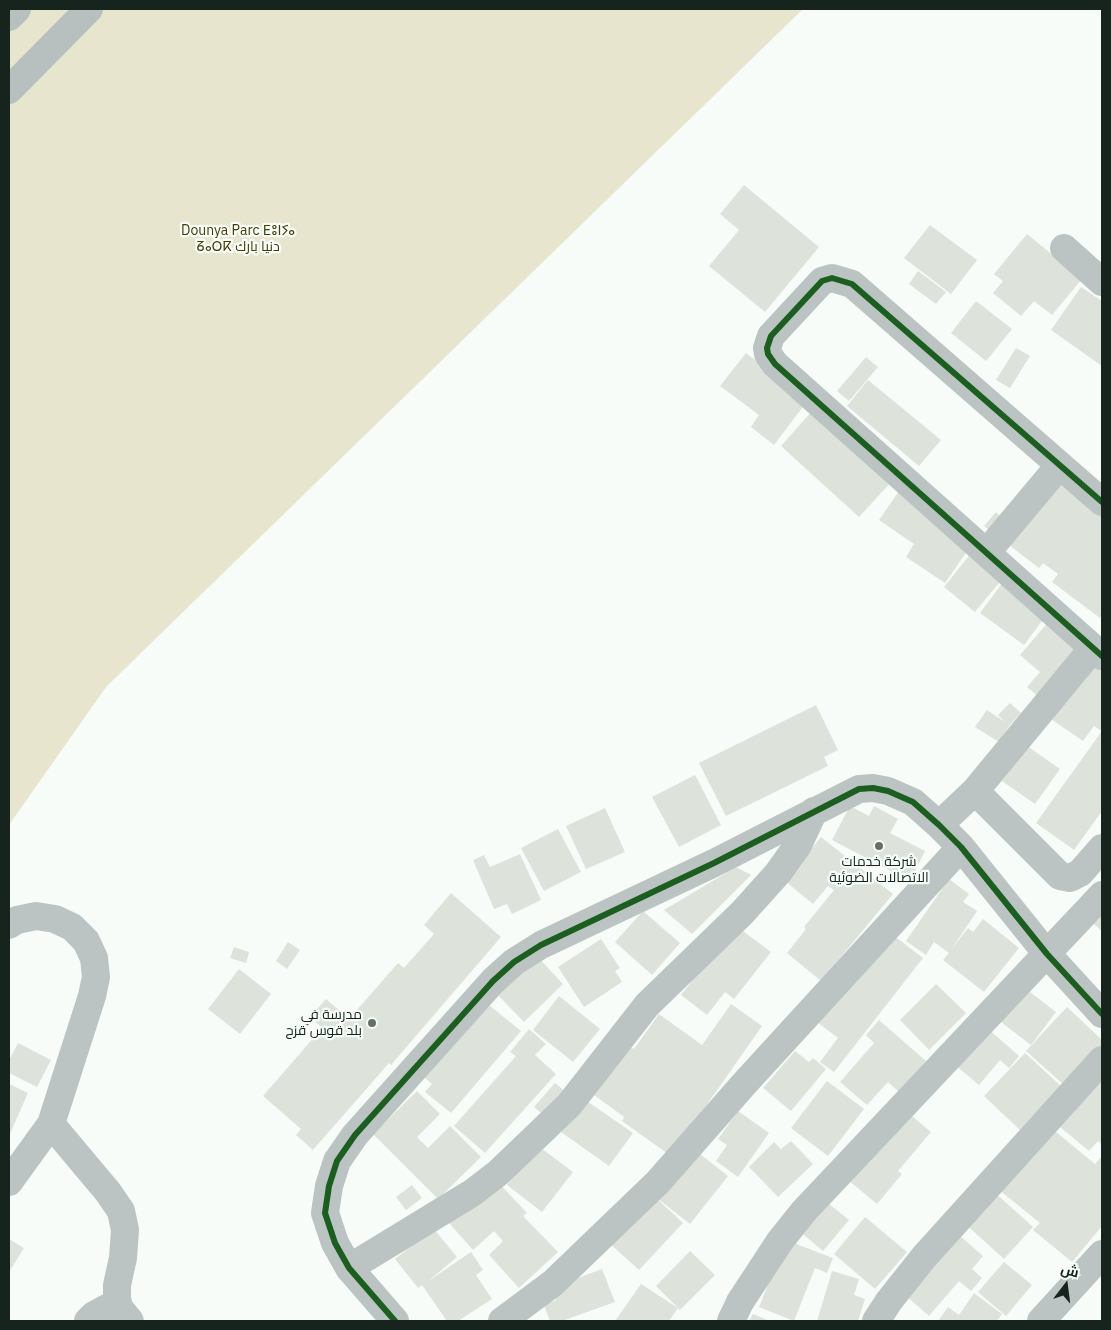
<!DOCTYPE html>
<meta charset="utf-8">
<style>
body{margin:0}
#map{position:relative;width:1111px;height:1330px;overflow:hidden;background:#f7fcf9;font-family:"IBM Plex Sans",Cairo,sans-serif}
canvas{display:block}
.frame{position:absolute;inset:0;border:10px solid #16241d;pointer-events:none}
.north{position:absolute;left:1041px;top:1260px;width:50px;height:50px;-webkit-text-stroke:4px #f6fdf9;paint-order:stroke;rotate:15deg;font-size:14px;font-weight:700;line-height:20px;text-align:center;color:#16241d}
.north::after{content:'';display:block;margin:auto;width:18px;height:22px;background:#16241d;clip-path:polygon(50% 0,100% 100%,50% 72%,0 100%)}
</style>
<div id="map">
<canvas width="1111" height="1330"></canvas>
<div class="frame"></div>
<div class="north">ش</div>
</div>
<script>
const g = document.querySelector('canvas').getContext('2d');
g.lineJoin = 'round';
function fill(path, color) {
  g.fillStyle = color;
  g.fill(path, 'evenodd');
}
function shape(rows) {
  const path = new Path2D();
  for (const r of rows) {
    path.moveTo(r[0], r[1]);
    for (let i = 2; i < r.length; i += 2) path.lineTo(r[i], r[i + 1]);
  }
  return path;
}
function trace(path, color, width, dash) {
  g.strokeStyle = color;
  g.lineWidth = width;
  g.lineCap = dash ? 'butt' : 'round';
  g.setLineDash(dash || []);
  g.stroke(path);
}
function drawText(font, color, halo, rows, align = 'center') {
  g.font = font + ' "IBM Plex Sans",Cairo,"Noto Sans Tifinagh",sans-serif';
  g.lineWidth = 4.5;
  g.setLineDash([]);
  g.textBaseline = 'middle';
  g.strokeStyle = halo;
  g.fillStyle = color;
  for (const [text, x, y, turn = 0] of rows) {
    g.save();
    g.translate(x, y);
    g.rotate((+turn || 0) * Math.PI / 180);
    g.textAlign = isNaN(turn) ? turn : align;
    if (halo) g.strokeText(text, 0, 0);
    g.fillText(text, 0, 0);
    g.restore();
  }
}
const green = shape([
 [9,9,803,9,106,687,9,825]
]);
const building = shape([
 [744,185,819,247,765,312,709,266,739,230,720,214],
 [930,225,977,260,951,294,904,258],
 [1027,234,1082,279,1052,315,1034,301,1021,316,993,293,1003,281,994,274],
 [918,271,946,292,936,304,909,284],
 [1081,287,1102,301,1102,366,1051,330],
 [976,301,1012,329,986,361,951,333],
 [1016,348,1030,356,1010,388,996,380],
 [746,353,808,400,774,445,751,427,759,415,720,386],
 [866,357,878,367,849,401,837,391],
 [868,380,941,440,919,466,847,406],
 [813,410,892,481,859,517,781,446],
 [1060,477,1102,508,1102,614,1100,618,1052,582,1058,574,1043,563,1039,568,1009,545],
 [899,491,970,547,945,583,906,557,914,544,879,520],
 [996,512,1003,519,991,532,984,526],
 [972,552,1003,578,975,612,944,587],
 [1003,582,1047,614,1024,645,980,613],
 [1050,620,1082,646,1039,697,1027,687,1040,672,1020,655],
 [1095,659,1102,665,1102,811,1074,850,1036,823,1102,731,1094,726,1083,741,1051,719],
 [1010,703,1021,713,1010,725,999,742,975,727,987,710,1005,722,998,715],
 [816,705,838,750,824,757,828,766,726,816,699,763],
 [1027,746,1060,769,1035,804,1002,781],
 [695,775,721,825,679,847,652,797],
 [850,806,869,816,874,806,898,819,890,833,925,851,910,881,832,840],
 [605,808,625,852,586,869,566,826],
 [558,829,581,872,544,891,521,848],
 [821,837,893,894,821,981,787,953,806,929,804,927,834,890,828,886,813,904,785,881],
 [520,854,541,900,512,914,507,904,494,909,473,860,484,855,490,867],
 [736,867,751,875,692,934,664,910],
 [949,879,969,894,963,902,977,911,951,950,968,928,973,932,983,919,1019,948,984,992,943,960,949,953,934,942,926,955,906,941],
 [451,893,501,937,391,1065,389,1063,313,1150,296,1135,301,1129,263,1096,322,1028,310,1017,326,999,349,1019,398,963,404,968,434,934,424,925],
 [1102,903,1102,931,1089,920],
 [643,911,680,943,652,975,615,942],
 [735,925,771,952,734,999,725,992,707,1015,681,995],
 [889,932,923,958,834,1072,820,1062,838,1038,817,1022],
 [601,939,620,968,615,971,622,982,584,1007,558,967],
 [288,942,300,950,287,969,276,961],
 [234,947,249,952,246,963,230,958],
 [535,954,563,984,524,1022,495,992],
 [239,969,271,994,240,1034,208,1009],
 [936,984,966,1013,929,1050,900,1020],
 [1026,989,1056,1012,1031,1045,1001,1022],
 [559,996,600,1029,573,1062,533,1030],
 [485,1002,521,1031,451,1113,425,1092,432,1084,424,1077],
 [731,1004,762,1026,671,1156,622,1121,624,1117,594,1095,629,1046,634,1049,659,1014,702,1045],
 [1067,1007,1102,1040,1102,1046,1065,1086,1026,1051],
 [879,1020,926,1061,899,1092,888,1082,867,1105,840,1082,874,1043,866,1035],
 [986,1027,1019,1056,1009,1068,1000,1060,979,1085,954,1064],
 [529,1029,546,1044,535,1055,556,1074,485,1153,454,1126,516,1056,510,1052],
 [18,1043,51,1060,37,1087,9,1073,9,1060],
 [795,1051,809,1062,813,1058,826,1069,791,1111,763,1088],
 [1025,1053,1061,1086,1020,1130,984,1096],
 [1102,1076,1102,1145,1098,1141,1089,1151,1060,1127],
 [827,1081,864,1109,828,1156,791,1128],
 [555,1083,568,1094,547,1118,534,1107],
 [9,1084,28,1093,9,1136],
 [417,1091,440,1114,417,1137,428,1148,450,1126,481,1157,438,1199,373,1134],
 [584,1099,633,1133,609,1166,561,1132],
 [738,1111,769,1133,738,1177,716,1161,727,1145,718,1139],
 [906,1111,931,1132,898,1171,902,1174,877,1204,848,1180],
 [1050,1127,1095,1164,1102,1156,1102,1226,1072,1262,1033,1230,1040,1223,998,1189],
 [791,1141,813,1164,778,1197,749,1167,774,1142,781,1149],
 [537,1145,573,1172,542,1212,507,1185],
 [695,1150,728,1176,690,1224,657,1198],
 [496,1180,527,1213,523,1216,558,1252,519,1288,489,1255,503,1241,494,1231,473,1250,449,1223],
 [412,1185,422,1198,406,1210,396,1197],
 [991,1189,1033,1227,1004,1259,962,1221],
 [653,1195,683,1223,639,1270,608,1242],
 [823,1199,849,1220,823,1251,797,1229],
 [865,1217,907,1252,875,1289,834,1254],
 [433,1228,457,1257,427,1282,471,1252,483,1270,476,1275,492,1299,458,1321,447,1321,422,1285,418,1288,395,1259],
 [958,1234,983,1256,972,1269,982,1278,971,1291,959,1281,929,1316,905,1295],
 [9,1239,24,1248,9,1272],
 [786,1240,833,1258,827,1273,815,1268,794,1321,759,1307],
 [690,1251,715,1275,680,1310,656,1286],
 [1004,1262,1032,1285,1006,1316,978,1292],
 [602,1269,615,1302,562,1321,550,1321,544,1305,556,1300,551,1288],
 [832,1271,859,1279,854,1295,865,1299,858,1321,817,1321],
 [641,1284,678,1308,669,1321,615,1321],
 [974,1293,1002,1314,997,1321,938,1321,948,1307,959,1315],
 [753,1314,770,1321,749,1321]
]);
const minor = shape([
 [1064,248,1102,282],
 [1102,502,852,284,832,278,822,281,771,336,767,348,768,354,775,364,1102,656],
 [987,552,1059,466],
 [975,791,1060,876,1070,878,1080,873,1102,848],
 [939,825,975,791,1093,648],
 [9,925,17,920,36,916,55,919,72,927,86,941,94,958,96,977,92,996,51,1124,9,1182],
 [51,1124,108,1192,121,1211,125,1230,123,1258,117,1285,117,1305,130,1321],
 [349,1268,472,1193,498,1173,569,1105,647,1005,742,913,778,873,798,845,814,811],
 [88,1321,94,1315,118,1302],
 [395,1321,349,1268,335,1243,325,1213,329,1186,337,1161,355,1135,493,981,514,962,541,945,714,863,859,789,873,788,888,791,913,802,939,825,961,847,1047,954,1102,1014],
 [502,1321,553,1283,658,1182,744,1084,961,847],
 [731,1321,740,1302,780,1241,804,1211,1102,895],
 [876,1321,889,1301,924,1257,1102,1060],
 [1041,1321,1102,1254]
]);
const highway = shape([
 [9,17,17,9],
 [9,90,89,9]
]);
const cycleway = shape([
 [1102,502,852,284,832,278,822,281,771,336,767,348,768,354,775,364,1102,656],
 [395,1321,349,1268,335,1243,325,1213,329,1186,337,1161,355,1135,493,981,514,962,541,945,714,863,859,789,873,788,888,791,913,802,939,825,961,847,1047,954,1102,1014]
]);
const markers = [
 [879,846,5,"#65706a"],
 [372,1023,5,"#65706a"]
];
const parkNames = [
 ["Dounya Parc ⴹⵓⵏⵢⴰ",238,231],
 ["ⵒⴰⵔⴽ دنيا بارك",238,247]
];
const poiNames = [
 ["شركة خدمات",879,862],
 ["الاتصالات الضوئية",879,878],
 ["مدرسة في",362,1015,"right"],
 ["بلد قوس قزح",362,1031,"right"]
];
fill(green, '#e7e5cd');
fill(building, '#dde2db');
trace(minor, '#bcc4c3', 28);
trace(highway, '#b7c0bf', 28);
trace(cycleway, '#1b5e20', 6);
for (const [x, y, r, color] of markers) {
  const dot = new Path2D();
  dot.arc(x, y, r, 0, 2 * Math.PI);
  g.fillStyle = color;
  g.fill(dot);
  trace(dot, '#f6fdf9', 2);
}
drawText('14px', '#463c04', '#f6fdf9', parkNames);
drawText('14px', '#16241d', '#f6fdf9', poiNames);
</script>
